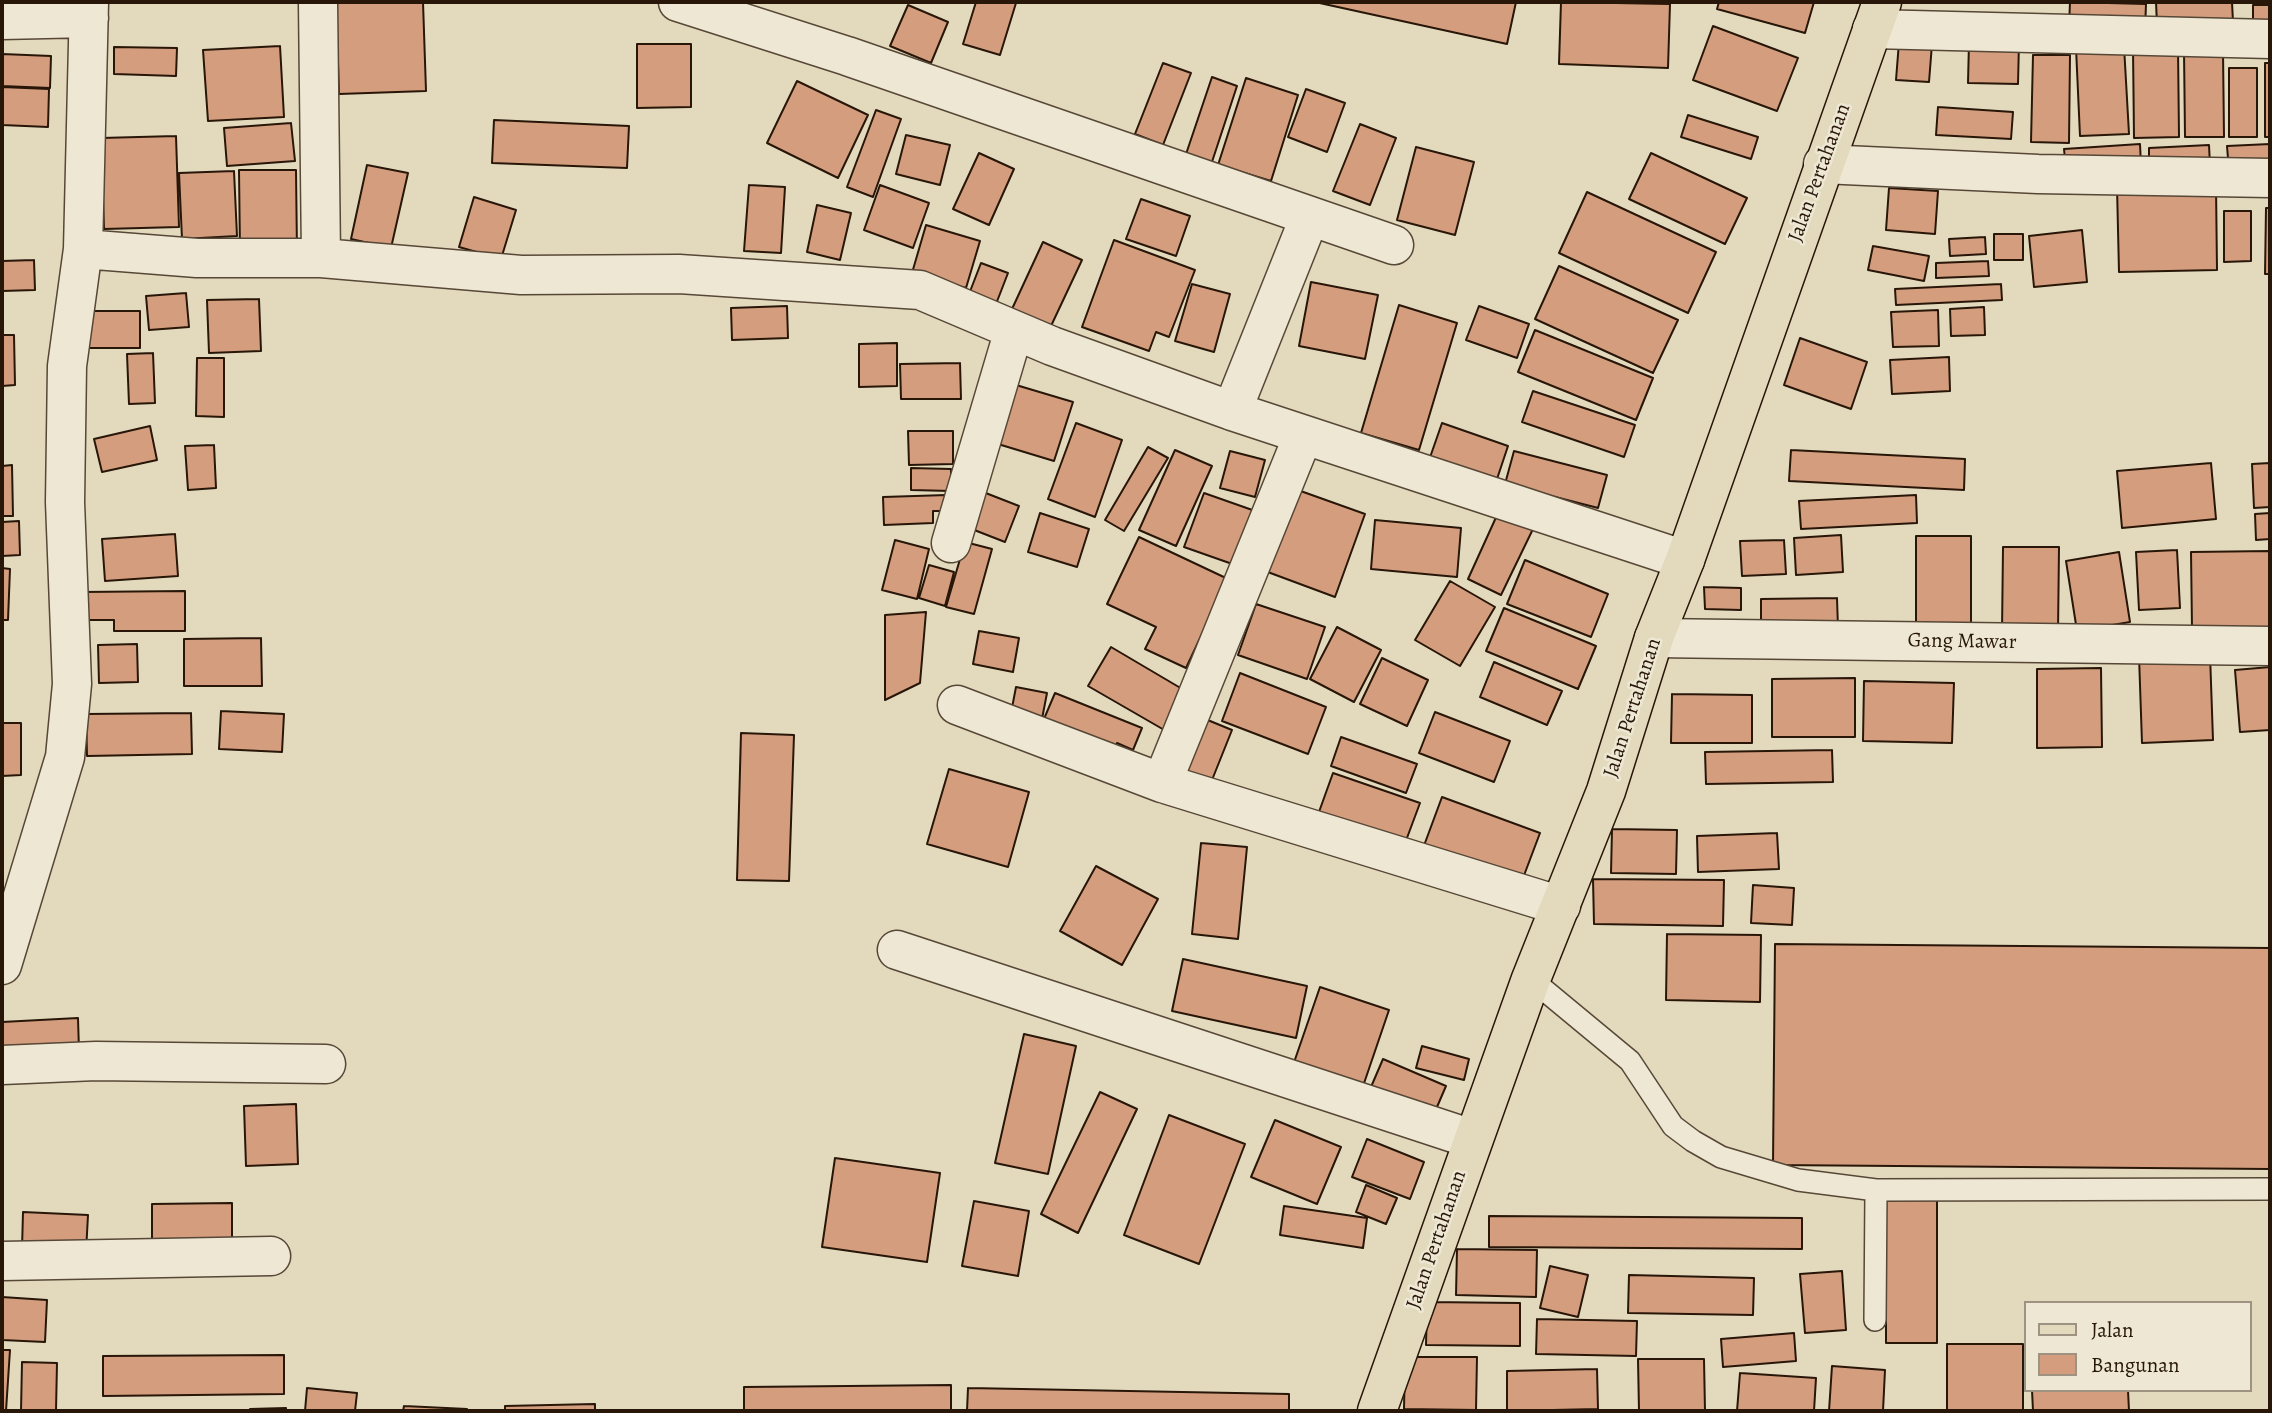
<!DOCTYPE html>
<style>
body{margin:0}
#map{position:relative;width:2272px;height:1413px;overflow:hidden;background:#e3dabd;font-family:Alegreya,serif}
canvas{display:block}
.frame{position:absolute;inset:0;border:4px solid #281609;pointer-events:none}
.legend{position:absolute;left:2024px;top:1301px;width:228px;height:91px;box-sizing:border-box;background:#ede7d4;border:2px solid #9e9383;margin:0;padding:9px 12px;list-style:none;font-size:21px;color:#281609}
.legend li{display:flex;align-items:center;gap:14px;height:35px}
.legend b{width:35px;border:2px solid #9e9383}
</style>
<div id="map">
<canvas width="2272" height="1413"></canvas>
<div class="frame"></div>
<ul class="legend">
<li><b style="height:9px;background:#e3dabd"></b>Jalan</li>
<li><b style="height:19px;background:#d49e7e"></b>Bangunan</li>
</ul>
</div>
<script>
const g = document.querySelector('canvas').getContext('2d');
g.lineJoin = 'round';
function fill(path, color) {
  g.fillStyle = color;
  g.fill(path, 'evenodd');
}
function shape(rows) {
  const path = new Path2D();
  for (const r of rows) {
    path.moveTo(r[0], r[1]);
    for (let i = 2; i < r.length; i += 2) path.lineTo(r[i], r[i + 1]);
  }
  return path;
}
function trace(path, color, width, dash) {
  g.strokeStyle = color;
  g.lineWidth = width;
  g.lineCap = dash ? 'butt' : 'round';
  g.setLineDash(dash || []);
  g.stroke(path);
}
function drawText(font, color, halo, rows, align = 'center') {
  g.font = font + ' Alegreya,serif';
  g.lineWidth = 5;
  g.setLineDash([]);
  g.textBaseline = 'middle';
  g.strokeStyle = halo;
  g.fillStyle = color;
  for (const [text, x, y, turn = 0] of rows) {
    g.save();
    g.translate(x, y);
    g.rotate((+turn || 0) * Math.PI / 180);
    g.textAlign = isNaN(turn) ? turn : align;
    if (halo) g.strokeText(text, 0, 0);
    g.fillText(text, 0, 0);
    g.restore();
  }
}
const building = shape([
 [336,2,423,2,426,91,339,94,336,2],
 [976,2,1016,3,1000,55,963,44,976,2],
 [1315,2,1516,2,1507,44,1315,2],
 [1561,2,1670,4,1668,68,1559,64,1561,2],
 [1719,2,1814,2,1805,33,1717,9,1719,2],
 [2070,2,2146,4,2145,30,2069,27,2070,2],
 [2156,2,2232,2,2233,22,2157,25,2156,2],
 [908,5,948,22,931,63,890,46,908,5],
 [2253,5,2270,5,2270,33,2253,33,2253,5],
 [1713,26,1798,58,1777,111,1693,80,1713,26],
 [1899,42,1932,44,1929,82,1896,80,1899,42],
 [1969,42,2019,42,2018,84,1968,83,1969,42],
 [637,44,691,44,691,107,637,108,637,44],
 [280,46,284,117,208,121,203,50,280,46],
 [2124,46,2129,134,2080,136,2076,48,2124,46],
 [114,47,177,48,176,76,114,74,114,47],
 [2133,48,2178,48,2179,137,2134,138,2133,48],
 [2184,51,2223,51,2224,137,2185,137,2184,51],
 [2,54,51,56,50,88,2,86,2,54],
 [2033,55,2070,55,2069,143,2031,142,2033,55],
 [1163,63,1191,73,1163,145,1135,134,1163,63],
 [2265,63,2270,63,2270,137,2265,137,2265,63],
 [2229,68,2257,68,2257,137,2229,137,2229,68],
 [1212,77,1237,86,1208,174,1182,166,1212,77],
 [1246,78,1298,95,1271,181,1218,165,1246,78],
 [797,81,868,115,838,178,767,143,797,81],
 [2,87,49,89,48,127,2,125,2,87],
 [1306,89,1345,103,1327,152,1288,137,1306,89],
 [1938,107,2013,112,2011,139,1936,135,1938,107],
 [876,110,901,119,873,197,847,187,876,110],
 [1688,115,1758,137,1751,159,1681,137,1688,115],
 [494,120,629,126,627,168,492,163,494,120],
 [291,123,295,161,227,166,224,128,291,123],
 [1360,124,1396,138,1370,205,1333,191,1360,124],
 [906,135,950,145,940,185,896,174,906,135],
 [176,136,179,227,104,229,101,138,176,136],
 [2140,144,2141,165,2066,169,2064,149,2140,144],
 [2270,144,2270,168,2229,171,2227,146,2270,144],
 [2209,145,2210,165,2149,167,2149,148,2209,145],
 [1416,147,1474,162,1455,235,1397,220,1416,147],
 [979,153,1014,169,989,225,953,209,979,153],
 [1651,153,1747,198,1725,244,1629,199,1651,153],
 [367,165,408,173,391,248,351,239,367,165],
 [239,170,296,170,297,252,240,252,239,170],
 [234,171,237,236,182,239,179,173,234,171],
 [749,185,785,187,781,253,744,251,749,185],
 [880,185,929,203,913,248,864,230,880,185],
 [2216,186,2217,270,2119,272,2117,187,2216,186],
 [1889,188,1938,191,1935,234,1886,230,1889,188],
 [1587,192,1716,252,1688,313,1559,253,1587,192],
 [474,197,516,210,501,259,459,247,474,197],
 [1141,199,1190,216,1176,256,1126,239,1141,199],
 [817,205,851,213,840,260,807,252,817,205],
 [2266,208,2270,208,2270,274,2265,274,2266,208],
 [2224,211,2251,211,2251,261,2224,262,2224,211],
 [926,225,980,241,966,288,912,273,926,225],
 [2082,230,2087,282,2034,287,2029,236,2082,230],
 [1994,234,2023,234,2023,260,1994,260,1994,234],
 [1985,237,1986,254,1950,256,1949,239,1985,237],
 [1114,240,1195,270,1169,337,1156,332,1149,351,1082,327,1114,240],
 [1043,242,1082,260,1051,326,1012,309,1043,242],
 [1873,246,1929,256,1924,281,1868,270,1873,246],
 [34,260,35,290,2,291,2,261,34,260],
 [1988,261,1989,276,1936,278,1936,263,1988,261],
 [981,263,1008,273,991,317,964,307,981,263],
 [1559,266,1678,320,1653,373,1535,319,1559,266],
 [1311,282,1378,295,1365,359,1299,346,1311,282],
 [1192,284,1230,294,1214,352,1175,341,1192,284],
 [2001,284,2002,300,1896,305,1895,289,2001,284],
 [186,293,189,327,149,330,146,296,186,293],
 [259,299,261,351,209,353,207,300,259,299],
 [1399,305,1457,323,1419,450,1361,433,1399,305],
 [787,306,788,338,732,340,731,308,787,306],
 [1479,306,1529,324,1517,358,1466,340,1479,306],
 [1984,307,1985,335,1951,336,1950,309,1984,307],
 [1938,310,1939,346,1893,347,1891,312,1938,310],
 [84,311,140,311,140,348,84,348,84,311],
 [1535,330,1653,378,1636,420,1518,372,1535,330],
 [2,335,14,335,15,385,2,386,2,335],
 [1800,338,1867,362,1851,409,1784,385,1800,338],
 [897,343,897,386,859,387,859,344,897,343],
 [153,353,155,403,129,404,127,354,153,353],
 [1949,357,1950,391,1892,394,1890,360,1949,357],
 [197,358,224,358,224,417,196,416,197,358],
 [960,363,961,399,901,399,900,364,960,363],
 [1006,382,1073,402,1054,461,988,441,1006,382],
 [1533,391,1635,425,1624,457,1522,422,1533,391],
 [1076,423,1122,440,1095,517,1048,499,1076,423],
 [1442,423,1508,446,1494,488,1427,466,1442,423],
 [150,426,157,460,102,472,94,439,150,426],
 [908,431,953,431,953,464,909,465,908,431],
 [214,445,216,488,188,490,185,446,214,445],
 [1148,447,1168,458,1124,531,1105,520,1148,447],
 [1175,450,1212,466,1176,546,1139,530,1175,450],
 [1791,450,1965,459,1964,490,1789,481,1791,450],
 [1230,451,1265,460,1255,497,1220,488,1230,451],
 [1514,451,1607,475,1598,508,1505,484,1514,451],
 [2211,463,2216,519,2122,528,2117,471,2211,463],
 [2270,463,2270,507,2254,508,2252,464,2270,463],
 [12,465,13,516,2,516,2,466,12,465],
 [911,468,951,469,951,491,911,490,911,468],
 [1295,489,1365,514,1335,597,1265,571,1295,489],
 [978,490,1019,506,1005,542,964,526,978,490],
 [1204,493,1258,512,1238,566,1184,547,1204,493],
 [947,495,947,511,933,511,933,523,884,525,883,497,947,495],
 [1916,495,1917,523,1801,529,1799,501,1916,495],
 [1040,513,1089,529,1077,567,1028,552,1040,513],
 [1498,513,1533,529,1501,595,1468,579,1498,513],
 [2270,513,2270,539,2256,540,2255,514,2270,513],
 [1375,520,1461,528,1457,577,1371,569,1375,520],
 [19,521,20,555,2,556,2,522,19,521],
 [175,534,178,576,105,581,102,539,175,534],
 [1841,535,1843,572,1796,575,1794,538,1841,535],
 [1916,536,1971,536,1971,638,1916,638,1916,536],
 [1139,537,1228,579,1186,668,1145,649,1156,627,1107,604,1139,537],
 [895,540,929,549,917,599,882,590,895,540],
 [1784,540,1786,574,1742,576,1740,541,1784,540],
 [965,542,992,549,974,614,946,607,965,542],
 [2003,547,2059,547,2058,633,2002,632,2003,547],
 [2177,550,2180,608,2139,610,2136,552,2177,550],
 [2270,551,2270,627,2192,629,2191,552,2270,551],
 [2119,552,2130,622,2077,631,2066,561,2119,552],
 [1525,560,1608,594,1591,637,1507,604,1525,560],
 [929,565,954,572,945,606,919,598,929,565],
 [2,568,10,569,8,620,2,620,2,568],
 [1450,581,1495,607,1460,666,1415,640,1450,581],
 [1704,587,1741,588,1741,610,1705,609,1704,587],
 [185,591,185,631,114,631,114,620,82,620,82,592,185,591],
 [1837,598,1838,628,1761,629,1761,599,1837,598],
 [1256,604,1325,627,1307,679,1238,655,1256,604],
 [1504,608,1596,646,1578,689,1486,651,1504,608],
 [926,612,920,683,885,700,885,615,926,612],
 [1337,627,1381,650,1354,702,1310,679,1337,627],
 [979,631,1019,638,1013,672,973,664,979,631],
 [261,638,262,686,184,686,184,639,261,638],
 [137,644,138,682,99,683,98,645,137,644],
 [1111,647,1189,693,1166,731,1088,686,1111,647],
 [2210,654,2213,740,2142,743,2139,656,2210,654],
 [1382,658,1428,680,1407,726,1360,704,1382,658],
 [1494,662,1562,691,1547,725,1480,697,1494,662],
 [2270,667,2270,730,2240,732,2235,670,2270,667],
 [2101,668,2102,747,2037,748,2037,669,2101,668],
 [1240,673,1326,707,1308,754,1222,721,1240,673],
 [1855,678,1855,737,1772,737,1772,679,1855,678],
 [1864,681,1954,683,1952,743,1863,741,1864,681],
 [1016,687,1047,693,1042,719,1011,713,1016,687],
 [1055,693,1142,728,1133,750,1117,743,1113,753,1038,733,1055,693],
 [1672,694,1752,695,1752,743,1671,743,1672,694],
 [221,711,284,714,282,752,219,749,221,711],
 [1435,712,1510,741,1494,782,1419,753,1435,712],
 [191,713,192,754,87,756,86,714,191,713],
 [1193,714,1232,730,1206,795,1167,779,1193,714],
 [2,723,21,723,21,775,2,776,2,723],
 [741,733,794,735,789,881,737,880,741,733],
 [1341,737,1417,764,1406,793,1331,766,1341,737],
 [1832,750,1833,782,1706,784,1705,752,1832,750],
 [949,769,1029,792,1008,867,927,844,949,769],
 [1333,773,1420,803,1401,854,1315,823,1333,773],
 [1442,797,1540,833,1520,886,1422,851,1442,797],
 [1612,829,1677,830,1676,874,1611,873,1612,829],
 [1777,833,1779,869,1698,872,1697,836,1777,833],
 [1201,843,1247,847,1238,939,1192,934,1201,843],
 [1096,866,1158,899,1122,965,1060,931,1096,866],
 [1593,879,1724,880,1723,926,1594,924,1593,879],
 [1753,885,1794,888,1792,925,1751,923,1753,885],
 [1667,934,1761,935,1760,1002,1666,1000,1667,934],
 [1775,944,2270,948,2270,1169,1773,1165,1775,944],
 [1183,959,1307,986,1296,1038,1172,1011,1183,959],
 [1320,987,1389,1010,1359,1098,1290,1074,1320,987],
 [78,1018,79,1051,2,1055,2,1022,78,1018],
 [1024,1034,1076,1046,1048,1174,995,1163,1024,1034],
 [1422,1046,1469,1059,1464,1080,1416,1068,1422,1046],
 [1383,1059,1446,1086,1434,1114,1371,1087,1383,1059],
 [1100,1092,1137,1109,1078,1233,1041,1214,1100,1092],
 [296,1104,298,1164,246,1166,244,1106,296,1104],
 [1169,1115,1245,1144,1199,1264,1124,1235,1169,1115],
 [1275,1120,1341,1147,1317,1204,1251,1177,1275,1120],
 [1367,1139,1424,1162,1410,1199,1352,1177,1367,1139],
 [835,1158,940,1173,927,1262,822,1247,835,1158],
 [1366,1185,1397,1198,1386,1224,1356,1212,1366,1185],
 [1886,1192,1937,1192,1937,1343,1886,1343,1886,1192],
 [974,1201,1029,1211,1018,1276,962,1266,974,1201],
 [232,1203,232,1239,152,1240,152,1204,232,1203],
 [1284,1206,1367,1218,1363,1248,1280,1235,1284,1206],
 [23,1212,88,1215,86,1252,22,1249,23,1212],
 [1489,1216,1802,1218,1802,1249,1489,1247,1489,1216],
 [1457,1249,1537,1250,1536,1297,1456,1295,1457,1249],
 [1550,1266,1588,1275,1578,1317,1540,1308,1550,1266],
 [1842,1271,1846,1330,1805,1333,1800,1274,1842,1271],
 [1629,1275,1754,1278,1753,1315,1628,1313,1629,1275],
 [2,1297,47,1300,45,1342,2,1340,2,1297],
 [1427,1302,1520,1303,1520,1346,1426,1345,1427,1302],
 [1537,1319,1637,1321,1636,1356,1536,1354,1537,1319],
 [1794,1333,1796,1361,1723,1367,1721,1339,1794,1333],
 [1947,1344,2023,1344,2023,1411,1947,1411,1947,1344],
 [2,1350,10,1350,6,1411,2,1410,2,1350],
 [284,1355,284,1394,103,1396,103,1356,284,1355],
 [1405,1357,1477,1357,1476,1410,1404,1409,1405,1357],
 [1638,1359,1704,1359,1705,1411,1639,1411,1638,1359],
 [22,1362,57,1363,56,1411,21,1411,22,1362],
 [1832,1366,1885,1370,1883,1411,1829,1411,1832,1366],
 [1597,1369,1598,1409,1507,1411,1507,1371,1597,1369],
 [1740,1373,1816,1378,1814,1411,1737,1411,1740,1373],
 [951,1385,951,1411,744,1411,744,1387,951,1385],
 [307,1388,357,1393,355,1411,305,1411,307,1388],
 [968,1388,1289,1394,1289,1411,967,1411,968,1388],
 [2032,1390,2128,1390,2129,1411,2033,1411,2032,1390],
 [595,1404,595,1411,505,1411,505,1406,595,1404],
 [404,1406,467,1409,466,1411,403,1411,404,1406],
 [286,1408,286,1411,250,1411,250,1409,286,1408]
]);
const service = shape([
 [1531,979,1630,1061,1673,1126,1693,1141,1721,1157,1798,1180,1876,1190,1875,1320],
 [1876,1190,2270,1189]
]);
const minor = shape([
 [318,2,321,258],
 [678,2,847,56,1394,245],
 [2,20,89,18],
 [1872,29,2270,39],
 [1823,164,2038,174,2270,178],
 [83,249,197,258,321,258,521,275,679,274,920,290,1052,346,1232,411,1685,560],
 [1232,411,1310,216],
 [951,543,1014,330],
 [1654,638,2270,646],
 [957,705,1162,783,1561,906],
 [1162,783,1303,436],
 [897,950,1472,1139],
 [2,965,65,757,72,684,65,502,67,366,83,249,89,2],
 [2,1065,96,1061,326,1064],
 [2,1261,271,1256]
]);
const primary = shape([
 [1377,1411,1531,979,1606,791,1654,638,1685,560,1882,2]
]);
const streetNames = [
 ["Jalan Pertahanan",1820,173,-70],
 ["Gang Mawar",1962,642,1],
 ["Jalan Pertahanan",1633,708,-72],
 ["Jalan Pertahanan",1437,1240,-71]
];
fill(building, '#d49e7e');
trace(building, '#281609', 2);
trace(service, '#574736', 24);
trace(minor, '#574736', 41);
trace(primary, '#281609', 41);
trace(service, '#ede7d4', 21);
trace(minor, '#ede7d4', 38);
trace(primary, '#e3dabd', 38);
drawText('21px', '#281609', '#ede7d4', streetNames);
</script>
